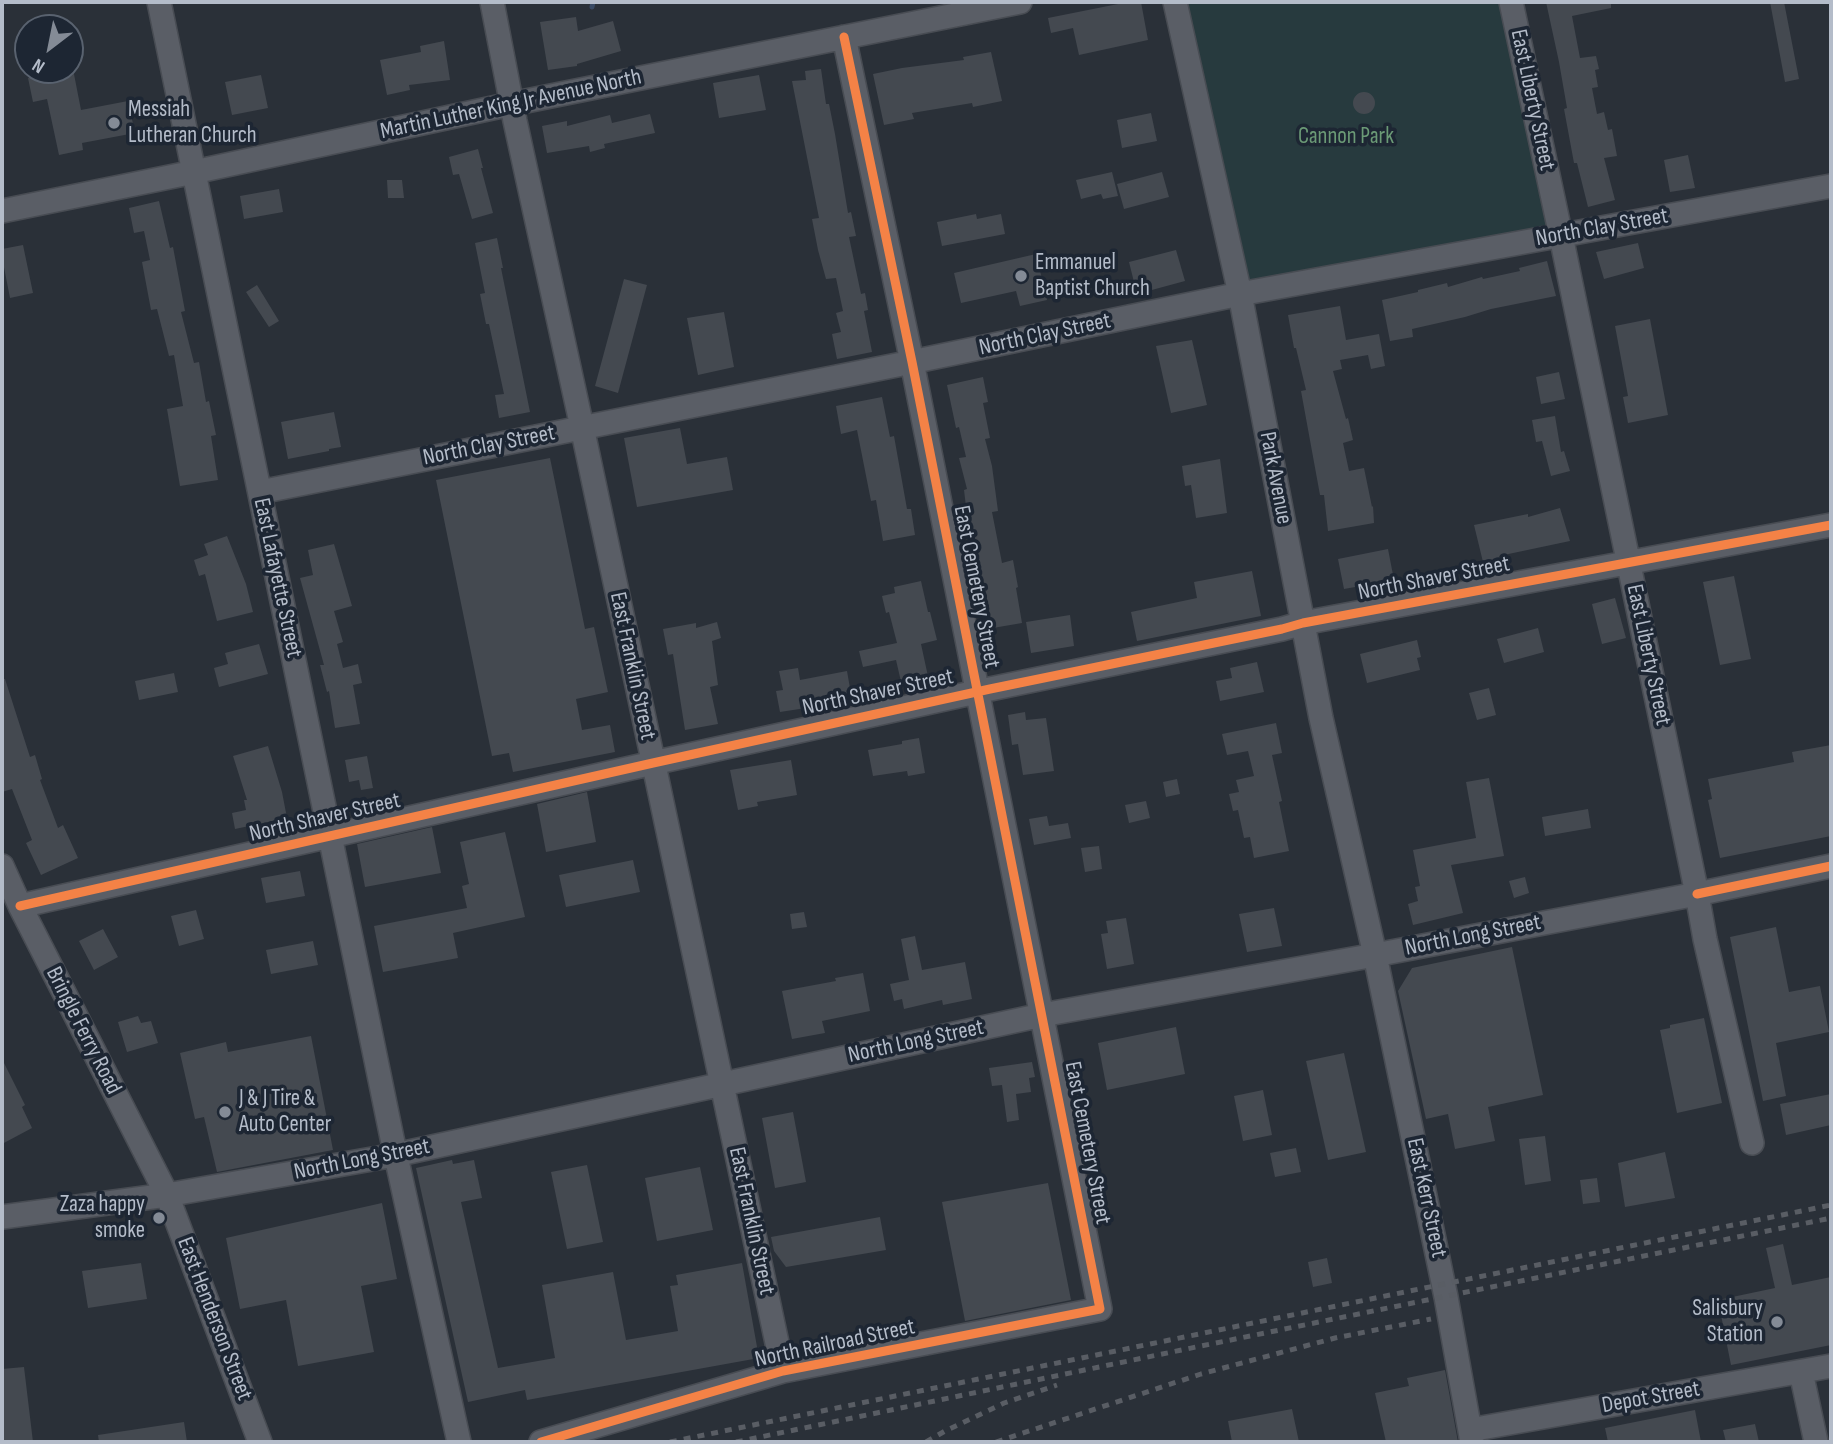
<!DOCTYPE html>
<style>
body{margin:0}
#map{position:relative;width:1833px;height:1444px;overflow:hidden;background:#2a3038;font-family:"Sofia Sans Condensed",sans-serif}
canvas{display:block}
.frame{position:absolute;inset:0;border:4px solid #b4bcc9;pointer-events:none}
.north{position:absolute;left:14px;top:14px;width:70px;height:70px;box-sizing:border-box;background:#1d2633;border:2px solid #59626f;border-radius:50%;rotate:212deg;font-size:19px;font-weight:700;line-height:28px;text-align:center;color:#b4bcc9}
.north::after{content:'';display:block;margin:auto;width:24px;height:32px;background:#848b96;clip-path:polygon(50% 0,100% 100%,50% 72%,0 100%)}
</style>
<div id="map">
<canvas width="1833" height="1444"></canvas>
<div class="frame"></div>
<div class="north">N</div>
</div>
<script>
const g = document.querySelector('canvas').getContext('2d');
g.lineJoin = 'round';
function fill(path, color) {
  g.fillStyle = color;
  g.fill(path, 'evenodd');
}
function shape(rows) {
  const path = new Path2D();
  for (const r of rows) {
    if (r.length === 3) {
      path.moveTo(r[0] + r[2], r[1]);
      path.arc(r[0], r[1], r[2], 0, 2 * Math.PI);
      continue;
    }
    path.moveTo(r[0], r[1]);
    for (let i = 2; i < r.length; i += 2) path.lineTo(r[i], r[i + 1]);
  }
  return path;
}
function trace(path, color, width, dash) {
  g.strokeStyle = color;
  g.lineWidth = width;
  g.lineCap = dash ? 'butt' : 'round';
  g.setLineDash(dash || []);
  g.stroke(path);
}
function drawText(font, color, halo, rows, align = 'center') {
  g.font = font + ' "Sofia Sans Condensed",sans-serif';
  g.lineWidth = 7;
  g.setLineDash([]);
  g.textBaseline = 'middle';
  g.strokeStyle = halo;
  g.fillStyle = color;
  for (const [text, x, y, turn = 0] of rows) {
    g.save();
    g.translate(x, y);
    g.rotate((+turn || 0) * Math.PI / 180);
    g.textAlign = isNaN(turn) ? turn : align;
    if (halo) g.strokeText(text, 0, 0);
    g.fillText(text, 0, 0);
    g.restore();
  }
}
const green = shape([
 [1175,2,1511,2,1561,236,1240,294]
]);
const stream = shape([
 [592,7,593,2]
]);
const building = shape([
 [1128,2,1141,2,1148,40,1079,55,1073,28,1051,33,1048,18],
 [1546,2,1611,2,1611,8,1572,16,1580,58,1596,56,1599,69,1595,70,1598,87,1592,88,1597,114,1604,112,1608,130,1612,129,1617,156,1604,158,1615,200,1588,207,1577,163,1574,163,1564,109,1567,108,1559,62],
 [1770,2,1784,2,1799,79,1785,82],
 [576,17,578,31,613,21,621,51,577,64,577,66,548,70,540,22],
 [444,41,450,80,409,85,410,90,387,95,380,60,421,52,420,46],
 [991,52,1002,101,973,107,972,103,912,113,914,119,884,125,873,74,902,68,964,60,963,57],
 [73,69,81,110,128,101,135,133,82,143,83,150,59,155,47,99,33,102,28,78],
 [821,69,826,104,829,104,835,134,848,213,851,212,856,236,849,237,861,294,865,293,868,310,864,311,872,352,837,359,832,334,841,332,836,313,843,311,836,278,826,279,818,250,812,219,819,218,792,81,806,80,805,71],
 [261,75,268,108,232,115,225,82],
 [759,75,766,110,719,118,713,83],
 [1364,103,11],
 [1151,113,1157,141,1122,148,1117,120],
 [650,114,655,133,604,144,605,148,590,152,589,146,547,153,542,126,567,121,567,126,610,115,612,123],
 [478,149,483,168,481,168,493,213,472,219,459,174,453,175,449,157],
 [1688,155,1695,188,1670,192,1664,160],
 [1112,172,1118,196,1103,199,1101,194,1081,199,1076,180],
 [1162,172,1169,197,1124,209,1117,184],
 [387,180,402,180,404,198,388,198],
 [279,189,283,212,244,219,240,196],
 [159,201,170,248,173,247,185,311,181,312,194,363,199,362,206,402,209,401,216,435,211,436,218,480,180,486,167,409,183,406,174,355,169,356,157,309,151,310,142,262,150,260,144,231,134,233,129,208],
 [976,214,977,219,1001,214,1005,234,942,246,937,222],
 [497,238,503,268,501,268,530,412,499,418,495,395,504,394,489,324,486,324,480,294,485,293,475,243],
 [1638,243,1644,268,1604,279,1596,252],
 [23,245,33,293,10,298,2,257,2,249],
 [1176,250,1185,281,1137,294,1129,262],
 [1036,254,1047,300,1020,306,1016,291,961,303,954,273],
 [1547,261,1556,296,1491,309,1465,317,1412,329,1413,337,1390,341,1382,300,1418,292,1418,290,1447,283,1448,287,1482,277,1483,279,1520,271,1519,268],
 [624,279,647,285,618,393,595,386],
 [257,285,279,321,269,327,246,292],
 [1340,306,1346,340,1379,334,1385,366,1371,369,1368,355,1340,360,1342,369,1333,371,1346,419,1348,418,1353,440,1343,443,1349,471,1364,468,1372,507,1373,506,1374,523,1328,531,1324,495,1320,495,1301,391,1306,390,1296,348,1294,348,1288,315],
 [724,312,734,367,698,375,687,318],
 [1650,319,1668,415,1628,423,1623,397,1628,396,1615,326],
 [1192,340,1207,405,1171,413,1156,346],
 [1559,372,1565,399,1541,404,1536,377],
 [983,377,988,402,983,403,990,438,985,439,992,466,998,511,992,512,1002,563,1013,560,1018,587,1016,588,1022,623,987,629,981,593,979,594,976,568,978,568,967,515,964,490,967,489,959,458,966,457,959,427,956,428,947,385],
 [882,397,890,437,894,436,907,509,911,509,915,535,883,541,876,500,871,501,857,430,841,434,836,406],
 [334,412,341,447,329,449,329,451,288,459,281,422],
 [1555,416,1561,452,1564,451,1570,471,1551,476,1542,441,1536,442,1532,420],
 [680,428,687,464,727,457,733,490,637,507,624,438],
 [550,458,585,629,594,627,608,692,576,699,582,730,610,725,615,752,513,772,509,753,492,756,436,480],
 [1220,459,1227,513,1196,518,1191,485,1185,486,1182,466],
 [1560,508,1570,541,1499,556,1500,558,1483,562,1474,525,1528,514,1528,517],
 [227,536,246,584,253,612,217,621,205,574,199,576,194,560,208,555,204,544],
 [334,544,352,606,334,611,343,642,337,644,343,668,358,664,362,683,353,685,360,724,335,728,329,691,327,692,320,665,324,665,300,578,313,575,308,550],
 [1388,549,1394,580,1344,589,1338,559],
 [1252,571,1261,616,1137,641,1131,612,1197,598,1194,582],
 [1734,576,1751,659,1720,665,1703,582],
 [921,581,928,612,930,612,937,640,921,644,929,681,902,686,896,660,863,667,859,651,897,643,889,612,886,613,882,596,895,593,894,587],
 [1615,598,1626,638,1602,644,1592,604],
 [1070,615,1074,646,1031,653,1026,622],
 [717,622,721,638,712,641,718,685,710,687,718,724,685,730,673,654,668,655,663,629,696,623,696,628],
 [1538,628,1544,652,1504,663,1497,639],
 [1417,640,1421,657,1417,658,1420,670,1367,683,1360,654],
 [259,644,268,674,219,687,214,668,228,664,225,653],
 [1257,662,1264,692,1220,701,1216,681,1232,678,1230,668],
 [798,668,800,680,847,671,851,694,805,703,806,708,780,712,776,691,783,690,779,671],
 [174,673,178,692,139,700,135,681],
 [2,679,5,679,30,757,35,755,42,779,40,780,58,828,63,825,78,858,41,875,26,843,32,840,12,789,2,792],
 [1489,688,1496,715,1477,720,1469,693],
 [1025,712,1026,720,1046,718,1054,771,1023,775,1018,744,1012,745,1008,715],
 [1276,723,1282,753,1272,755,1282,801,1279,802,1289,851,1254,858,1250,837,1244,838,1238,810,1233,811,1229,794,1239,792,1236,780,1254,776,1248,751,1227,755,1222,734],
 [919,738,925,773,908,776,907,771,873,776,868,750,902,744,902,741],
 [1831,745,1831,836,1720,858,1708,800,1712,799,1708,779,1794,762,1792,752],
 [268,746,282,792,287,818,235,829,232,813,246,810,244,800,247,800,233,756],
 [367,756,373,788,361,790,359,780,349,782,345,760],
 [791,760,797,795,757,802,758,806,738,810,730,770],
 [1489,778,1504,856,1451,865,1463,913,1413,925,1408,904,1418,901,1415,887,1420,886,1413,850,1476,838,1466,782],
 [1177,779,1180,794,1166,797,1163,782],
 [587,792,596,842,546,852,537,804],
 [1146,801,1150,818,1129,823,1125,805],
 [1588,809,1591,828,1545,836,1542,817],
 [1047,816,1049,826,1068,823,1071,838,1034,845,1029,819],
 [432,827,441,873,365,887,357,844],
 [505,832,525,917,453,933,458,958,383,972,374,926,467,908,462,886,469,884,460,842],
 [1099,846,1102,869,1085,872,1081,848],
 [633,860,640,892,566,907,559,875],
 [300,871,305,896,266,903,261,878],
 [1525,877,1529,893,1514,898,1509,881],
 [1274,908,1282,946,1247,952,1239,914],
 [196,910,204,939,179,946,171,916],
 [804,912,807,927,792,929,790,914],
 [1126,918,1134,964,1107,969,1101,934,1108,933,1106,921],
 [1776,927,1789,992,1820,986,1829,1032,1776,1043,1786,1096,1763,1101,1730,937],
 [103,929,118,957,94,970,79,941],
 [915,936,922,970,965,962,972,999,943,1005,942,1000,904,1009,902,999,894,1001,890,984,909,980,901,939],
 [313,941,318,965,271,974,266,950],
 [1512,947,1543,1095,1488,1107,1495,1141,1455,1149,1448,1114,1426,1119,1398,991,1412,968],
 [863,973,870,1011,822,1021,825,1033,792,1039,782,991,836,981,835,978],
 [138,1016,141,1023,151,1021,158,1043,127,1052,118,1022],
 [1704,1018,1722,1103,1677,1113,1660,1030,1670,1028,1670,1025],
 [1176,1027,1185,1074,1107,1090,1098,1043],
 [311,1036,333,1150,217,1172,204,1117,195,1119,180,1053,226,1042,228,1052],
 [1344,1053,1366,1152,1328,1160,1306,1061],
 [2,1059,25,1105,22,1107,32,1128,2,1144],
 [1032,1062,1035,1077,1029,1078,1031,1092,1016,1094,1019,1120,1007,1122,1002,1085,992,1086,989,1068],
 [1263,1090,1272,1135,1243,1141,1234,1096],
 [1831,1094,1831,1125,1786,1135,1780,1104],
 [793,1112,806,1182,775,1188,762,1118],
 [1545,1136,1551,1181,1525,1185,1519,1139],
 [1296,1148,1301,1172,1275,1177,1270,1153],
 [1665,1152,1675,1198,1625,1207,1618,1163],
 [452,1160,453,1164,474,1160,482,1198,461,1202,498,1368,555,1358,542,1285,613,1272,626,1340,678,1331,670,1286,678,1285,676,1275,742,1263,759,1358,527,1400,525,1390,468,1402,416,1168],
 [587,1165,603,1242,567,1249,551,1172],
 [700,1167,713,1230,657,1241,645,1178],
 [1597,1178,1600,1202,1583,1204,1580,1180],
 [1048,1183,1071,1300,965,1321,942,1202],
 [382,1203,397,1279,361,1286,374,1352,298,1366,286,1300,240,1309,226,1238],
 [880,1217,886,1250,786,1267,774,1251,771,1237],
 [1783,1244,1792,1285,1831,1277,1831,1345,1731,1365,1718,1300,1775,1288,1766,1248],
 [1327,1258,1332,1283,1313,1287,1308,1262],
 [141,1263,147,1299,88,1308,82,1271],
 [24,1367,33,1442,2,1442,2,1369],
 [1445,1370,1458,1442,1386,1442,1375,1393,1409,1386,1407,1378],
 [1292,1409,1299,1442,1232,1442,1228,1421],
 [1695,1410,1701,1442,1608,1442,1605,1428],
 [184,1422,187,1442,99,1442,98,1435],
 [1755,1424,1759,1442,1726,1442,1723,1430]
]);
const minor = shape([
 [159,2,392,1138,459,1442],
 [492,2,515,121,582,427,783,1371],
 [1175,2,1240,294,1321,718,1375,955,1446,1297,1472,1442],
 [1511,2,1561,236,1697,894,1705,939,1752,1143],
 [2,211,194,172,511,104,1020,2],
 [260,492,897,365,1240,294,1831,186],
 [2,866,20,906,167,1195,260,1442],
 [20,906,653,763,990,689,1282,629,1303,623,1831,525],
 [2,1217,167,1195,395,1155,1042,1015,1375,955,1697,894,1831,866],
 [1801,1372,1816,1442],
 [1470,1430,1831,1366],
 [541,1442,783,1371,1100,1309,912,362,844,37]
]);
const rail = shape([
 [670,1442,1831,1205],
 [736,1442,1201,1346,1831,1218],
 [926,1442,945,1431,1004,1403,1057,1385],
 [996,1442,1201,1374,1335,1338,1431,1319]
]);
const cycleway = shape([
 [1697,894,1831,866],
 [20,906,653,763,990,689,1282,629,1303,623,1831,525],
 [541,1442,783,1371,1100,1309,912,362,844,37]
]);
const markers = [
 [114,123,7,"#848b96"],
 [1021,276,7,"#848b96"],
 [225,1112,7,"#848b96"],
 [159,1218,7,"#848b96"],
 [1777,1322,7,"#848b96"]
];
const streetNames = [
 ["East Liberty Street",1532,100,78],
 ["Martin Luther King Jr Avenue North",511,105,-12],
 ["North Clay Street",1602,228,-10],
 ["North Clay Street",1045,335,-12],
 ["North Clay Street",489,446,-11],
 ["Park Avenue",1275,478,79],
 ["East Lafayette Street",277,578,78],
 ["North Shaver Street",1434,579,-11],
 ["East Cemetery Street",976,587,79],
 ["East Liberty Street",1648,655,78],
 ["East Franklin Street",632,666,78],
 ["North Shaver Street",878,693,-12],
 ["North Shaver Street",325,818,-13],
 ["North Long Street",1473,936,-11],
 ["Bringle Ferry Road",83,1031,63],
 ["North Long Street",916,1042,-12],
 ["East Cemetery Street",1087,1143,79],
 ["North Long Street",362,1160,-11],
 ["East Kerr Street",1426,1198,78],
 ["East Franklin Street",751,1221,78],
 ["East Henderson Street",214,1319,69],
 ["North Railroad Street",835,1344,-12],
 ["Depot Street",1651,1398,-10]
];
const poiNames = [
 ["Messiah",128,110],
 ["Lutheran Church",128,136],
 ["Emmanuel",1035,263],
 ["Baptist Church",1035,289],
 ["J & J Tire &",239,1099],
 ["Auto Center",239,1125],
 ["Zaza happy",145,1205,"right"],
 ["smoke",145,1231,"right"],
 ["Salisbury",1763,1309,"right"],
 ["Station",1763,1335,"right"]
];
const parkNames = [
 ["Cannon Park",1346,137]
];
fill(green, '#273a3e');
trace(stream, '#384963', 5);
fill(building, '#444950');
trace(minor, '#484c53', 26);
trace(minor, '#5a5e66', 23);
trace(rail, '#595d64', 5, [7, 7]);
trace(cycleway, '#f48246', 9);
for (const [x, y, r, color] of markers) {
  const dot = new Path2D();
  dot.arc(x, y, r, 0, 2 * Math.PI);
  g.fillStyle = color;
  g.fill(dot);
  trace(dot, '#1d2633', 2.5);
}
drawText('23px', '#b4bcc9', '#1d2633', streetNames);
drawText('23px', '#b4bcc9', '#1d2633', poiNames, 'left');
drawText('23px', '#6b9a76', '#1d2633', parkNames);
</script>
